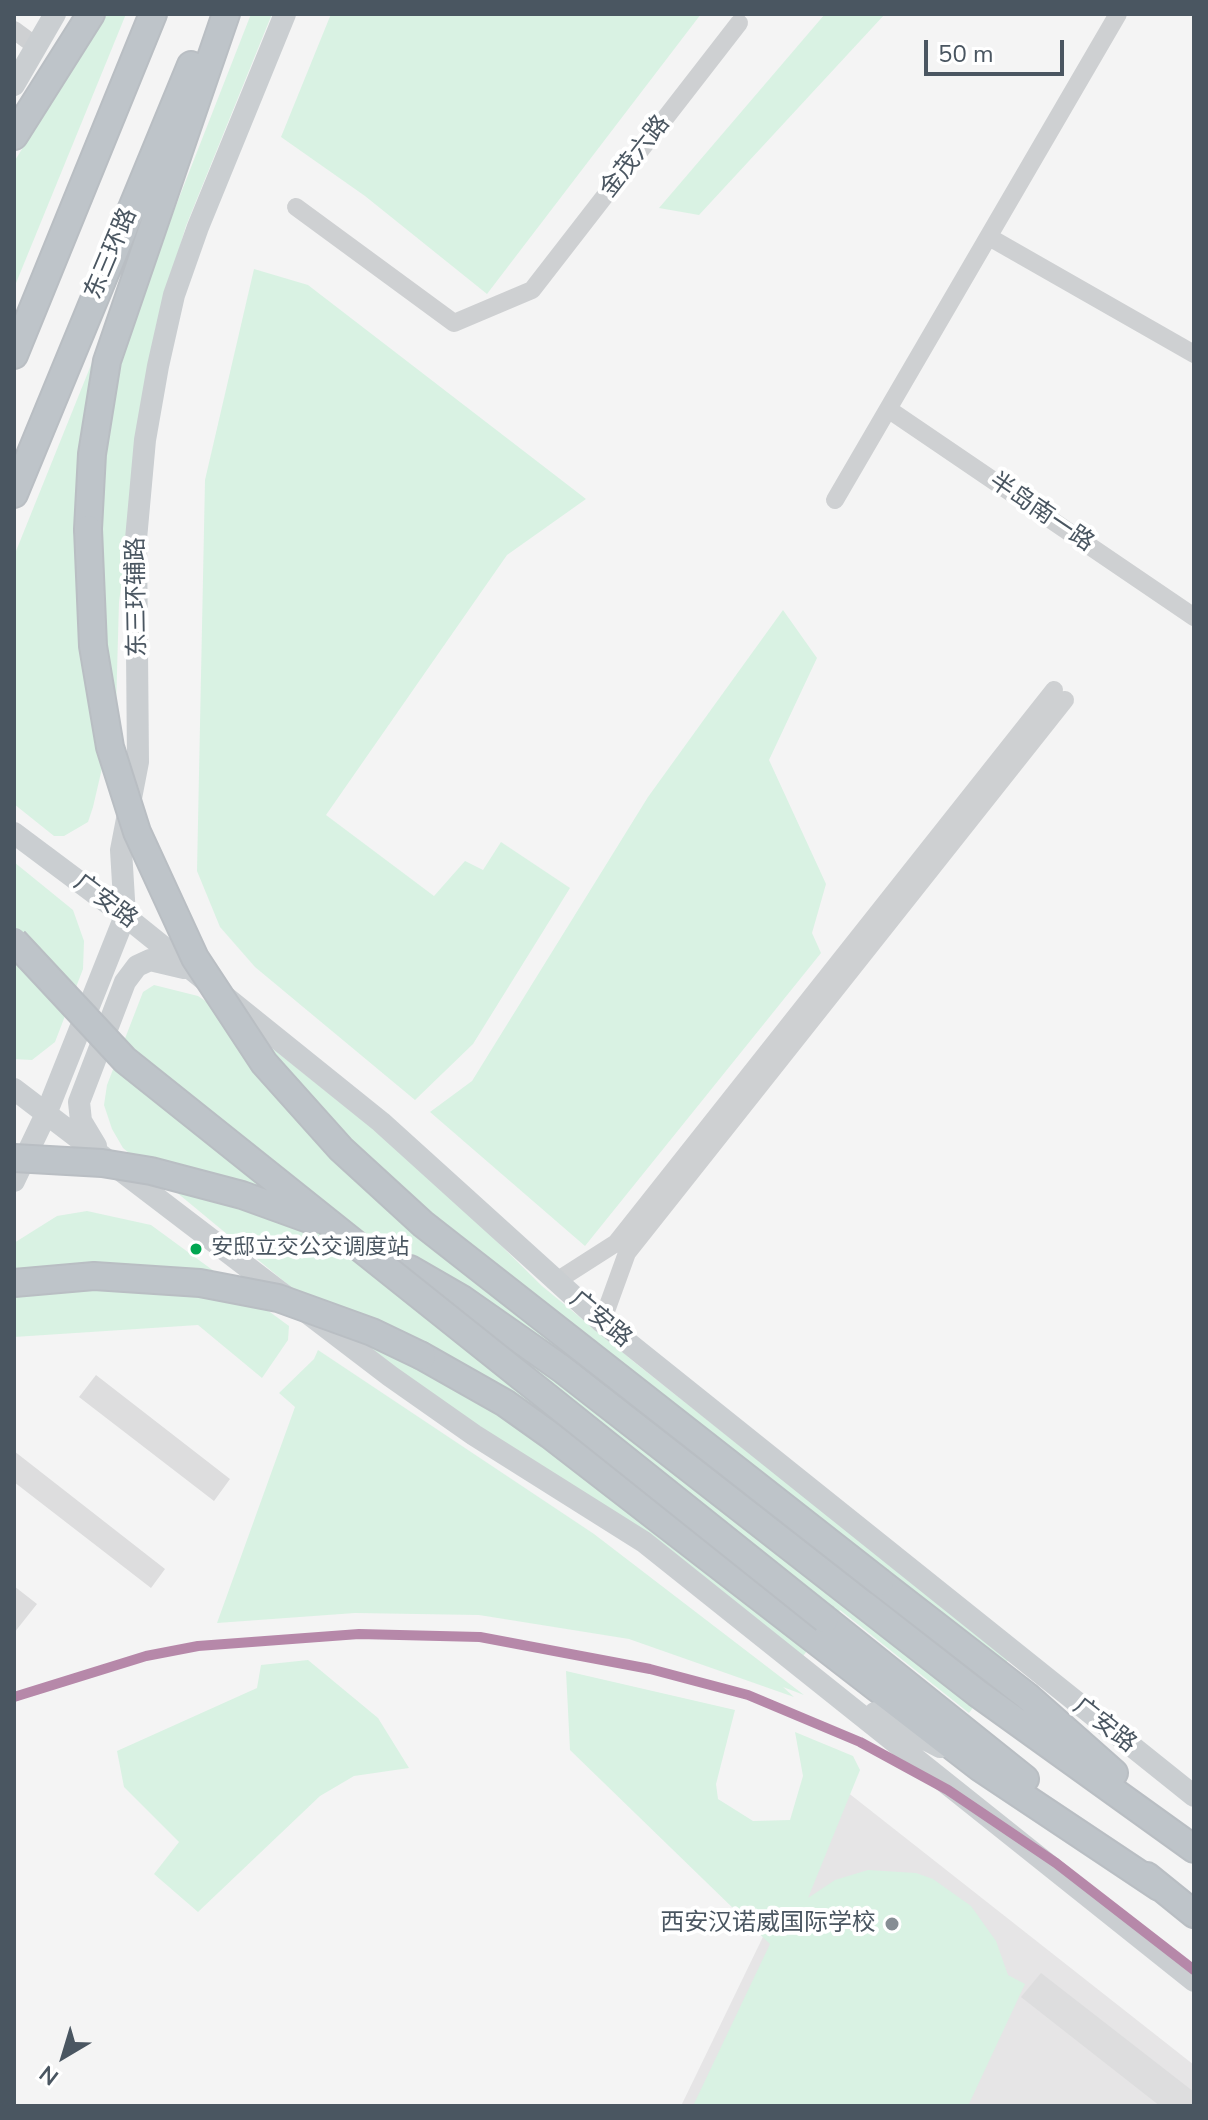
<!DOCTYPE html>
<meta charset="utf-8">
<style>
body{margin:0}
#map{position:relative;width:1208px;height:2120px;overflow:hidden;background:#f4f4f4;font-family:"Nunito Sans",sans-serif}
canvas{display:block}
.frame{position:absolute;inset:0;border:16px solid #4a5661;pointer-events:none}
.north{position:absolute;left:24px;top:2016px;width:80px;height:80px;-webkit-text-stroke:6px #fff;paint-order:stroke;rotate:218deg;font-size:22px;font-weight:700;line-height:32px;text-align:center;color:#4a5661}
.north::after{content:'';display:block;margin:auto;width:28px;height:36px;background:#4a5661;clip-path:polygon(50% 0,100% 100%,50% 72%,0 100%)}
.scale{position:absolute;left:924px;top:40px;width:140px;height:36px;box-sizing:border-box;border:4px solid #4a5661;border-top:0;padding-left:10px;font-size:24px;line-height:28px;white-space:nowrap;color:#4a5661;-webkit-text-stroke:6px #fff;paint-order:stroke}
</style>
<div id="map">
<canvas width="1208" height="2120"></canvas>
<div class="frame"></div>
<div class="north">N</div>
<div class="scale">50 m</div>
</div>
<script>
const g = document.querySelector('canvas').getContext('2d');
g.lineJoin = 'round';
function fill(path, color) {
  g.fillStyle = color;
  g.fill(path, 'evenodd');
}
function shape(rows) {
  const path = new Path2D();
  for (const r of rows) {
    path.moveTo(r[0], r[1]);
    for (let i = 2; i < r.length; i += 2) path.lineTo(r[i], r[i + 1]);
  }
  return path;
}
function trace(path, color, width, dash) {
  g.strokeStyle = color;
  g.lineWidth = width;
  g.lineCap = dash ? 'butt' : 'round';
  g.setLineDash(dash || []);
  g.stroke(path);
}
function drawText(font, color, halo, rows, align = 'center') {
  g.font = font + ' "Nunito Sans","Noto Sans SC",sans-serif';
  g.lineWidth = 8;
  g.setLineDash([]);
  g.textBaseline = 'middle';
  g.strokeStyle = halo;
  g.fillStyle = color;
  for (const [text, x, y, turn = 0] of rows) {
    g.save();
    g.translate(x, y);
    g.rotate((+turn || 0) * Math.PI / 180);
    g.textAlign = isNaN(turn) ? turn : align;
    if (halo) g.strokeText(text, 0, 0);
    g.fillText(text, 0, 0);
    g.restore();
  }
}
const education = shape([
 [837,1784,1194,2065,1194,2106,681,2106]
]);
const green = shape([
 [105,14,126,14,14,288,14,162],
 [251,14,272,14,186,226,156,326,119,602,116,708,93,807,88,822,64,836,54,836,14,804,14,556,93,360,132,318],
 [331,14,701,14,487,294,365,196,281,137],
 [825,14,885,14,699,215,659,208],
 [254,269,308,285,586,499,507,555,326,815,434,896,465,861,483,870,501,842,570,888,473,1044,415,1100,255,967,220,927,197,871,205,480],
 [783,610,817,658,769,760,826,884,812,933,821,953,585,1246,430,1112,472,1081,648,797],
 [14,862,73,910,84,941,83,969,55,1042,32,1060,14,1059],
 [154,985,198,996,253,1033,386,1139,455,1200,542,1286,638,1365,1009,1659,969,1713,840,1610,803,1656,385,1365,123,1148,112,1129,104,1105,107,1085,143,992],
 [87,1211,151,1225,289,1326,288,1340,262,1378,198,1325,14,1337,14,1243,57,1216],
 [318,1350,594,1534,804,1695,783,1687,794,1697,629,1639,479,1615,355,1613,217,1623,295,1407,279,1393,314,1359],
 [308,1660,378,1718,409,1768,354,1776,320,1796,198,1912,154,1874,179,1842,124,1787,117,1751,257,1688,261,1665],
 [566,1671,735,1710,716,1784,718,1799,753,1821,790,1820,803,1776,795,1732,853,1756,860,1770,808,1898,835,1880,868,1870,916,1873,933,1879,971,1906,996,1941,1008,1975,1025,1984,968,2106,693,2106,770,1944,570,1750]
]);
const building = shape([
 [96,1375,230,1479,214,1501,79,1397],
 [14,1451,165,1569,151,1588,14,1482],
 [14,1586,37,1604,14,1633],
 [1041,1973,1194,2092,1194,2106,1160,2106,1021,1997]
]);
const minor = shape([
 [14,30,37,47],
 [296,207,454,323,532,290,739,23],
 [989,237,1194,354],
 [888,409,1194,617],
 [835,500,1118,14],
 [555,1282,616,1243,1054,690],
 [602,1322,627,1253,1065,700]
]);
const major = shape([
 [14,85,55,14],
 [14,833,125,916,381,1122,602,1322,1194,1796],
 [14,1089,390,1376,474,1435,644,1542,1194,1981],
 [96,1146,81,1121,79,1102,125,982,137,966,150,960,184,968],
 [14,1181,46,1114,125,916,121,850,138,762,136,539,145,440,158,366,174,295,198,227,285,14],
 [875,1713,940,1747]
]);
const highway = shape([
 [14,136,91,14],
 [14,355,153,14],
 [14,494,191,65],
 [88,529,92,454,107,361,226,14],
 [410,1269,462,1299,562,1369,977,1693,1194,1849],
 [422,1356,505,1403,550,1435,979,1767,1159,1887],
 [880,1582,1027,1696,1114,1773],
 [825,1619,1025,1779],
 [1147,1876,1194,1914]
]);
const highwayBridge = shape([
 [88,529,93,646,110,747,137,832,195,958,264,1063,341,1149,423,1224,880,1582],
 [14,941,125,1060,825,1619],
 [14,1158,102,1163,151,1171,242,1195,314,1221],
 [14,1283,94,1276,200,1283,278,1298,372,1332,422,1356]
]);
const metro1 = shape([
 [14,1697,146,1656,198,1646,359,1634,480,1637,650,1669,748,1695,860,1742,948,1790,1056,1863,1194,1970]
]);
const markers = [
 [196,1249,7,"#00a651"],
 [892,1924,8,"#868d94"]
];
const busNames = [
 ["安邸立交公交调度站",211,1249]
];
const streetNames = [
 ["金茂六路",636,157,-52],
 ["东三环路",112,254,-67],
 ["半岛南一路",1041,513,34],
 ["东三环辅路",138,597,-91],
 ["广安路",105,902,37],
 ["广安路",600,1320,40],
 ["广安路",1104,1726,38]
];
const poiNames = [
 ["西安汉诺威国际学校",876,1924]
];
fill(education, '#e6e5e6');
fill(green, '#d9f2e3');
fill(building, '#ddddde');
trace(highway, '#b9bec3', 30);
trace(minor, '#ced0d2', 18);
trace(major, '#caced1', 22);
trace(highway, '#bec4c9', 26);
trace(highwayBridge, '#b9bec3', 30, []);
trace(highwayBridge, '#bec4c9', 26);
trace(metro1, '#b688a9', 10);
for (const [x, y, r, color] of markers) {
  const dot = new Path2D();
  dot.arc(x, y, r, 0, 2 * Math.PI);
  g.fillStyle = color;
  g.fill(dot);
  trace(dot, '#fff', 3);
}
drawText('22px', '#4a5661', '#fff', busNames, 'left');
drawText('24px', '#4a5661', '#fff', streetNames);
drawText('24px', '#4a5661', '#fff', poiNames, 'right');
</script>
